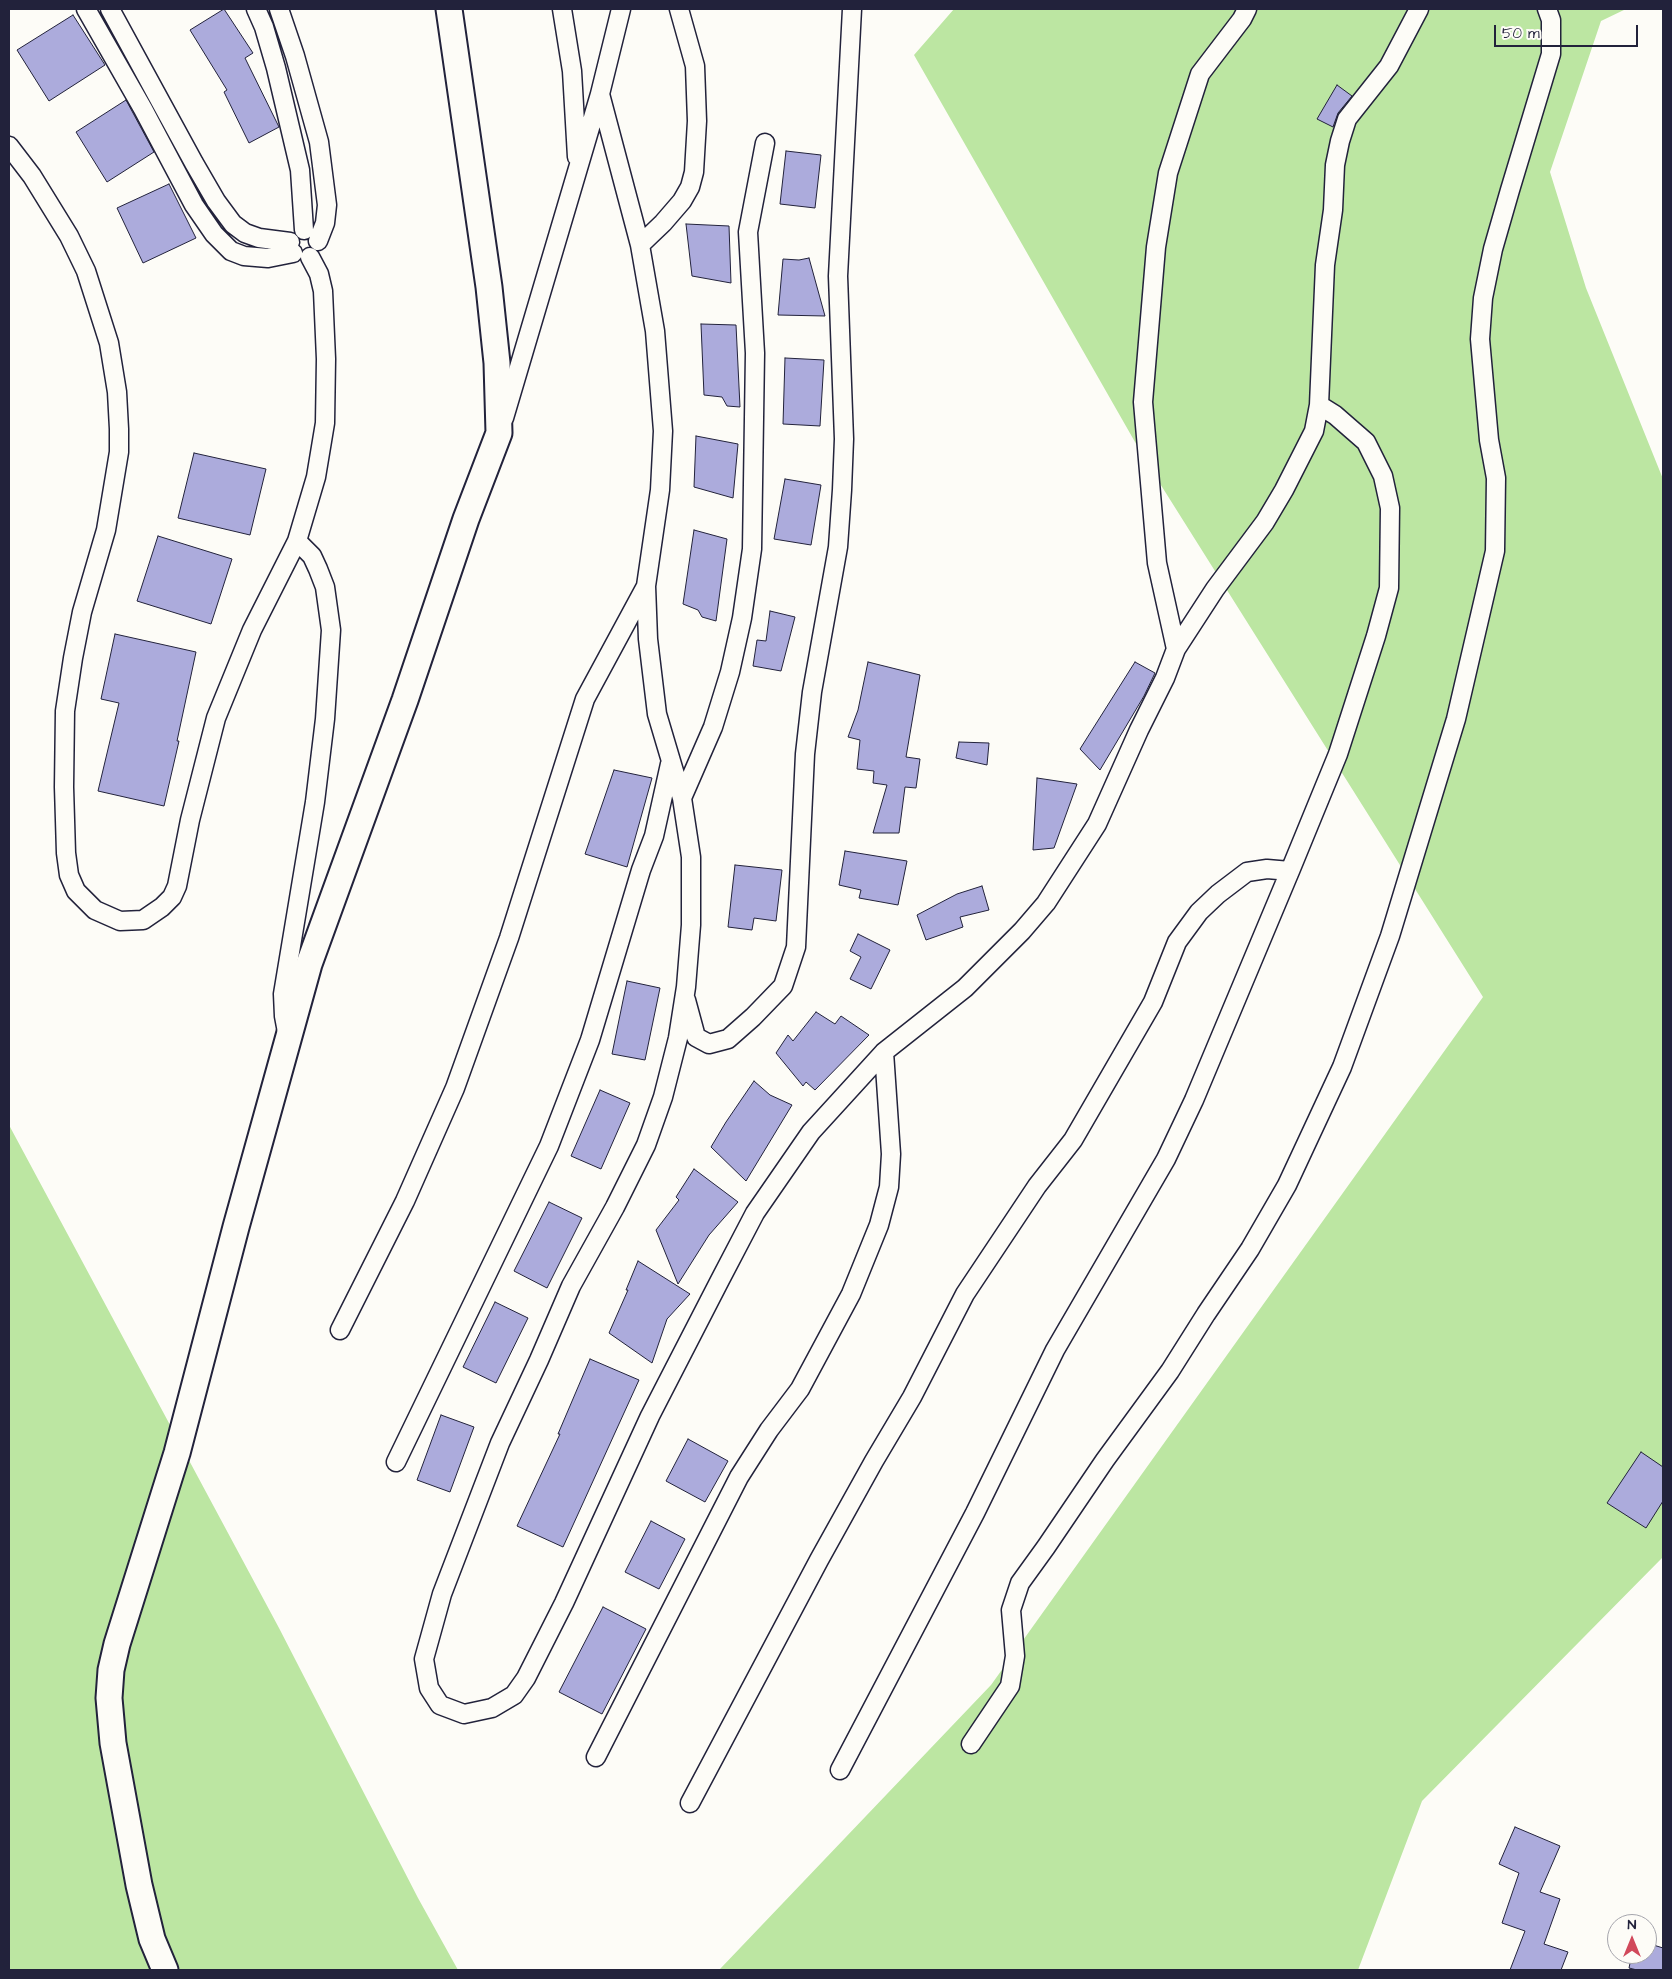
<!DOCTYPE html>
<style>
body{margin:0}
#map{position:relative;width:1672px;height:1979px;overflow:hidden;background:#fdfcf7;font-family:"Architects Daughter",sans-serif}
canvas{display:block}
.frame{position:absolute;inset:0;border:10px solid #22223b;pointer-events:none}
.north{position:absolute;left:1607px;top:1914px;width:50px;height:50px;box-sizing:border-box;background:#fdfcf7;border:1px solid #a5a5ac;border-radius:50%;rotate:0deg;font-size:14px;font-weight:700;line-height:20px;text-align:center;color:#22223b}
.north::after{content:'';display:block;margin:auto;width:18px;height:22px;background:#d1495b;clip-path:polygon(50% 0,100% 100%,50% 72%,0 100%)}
.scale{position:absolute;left:1494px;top:25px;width:144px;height:22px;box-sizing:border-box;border:2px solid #22223b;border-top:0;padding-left:6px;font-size:15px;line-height:18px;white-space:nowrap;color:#22223b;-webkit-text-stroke:4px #fdfcf7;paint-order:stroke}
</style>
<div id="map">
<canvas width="1672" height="1979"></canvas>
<div class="frame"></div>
<div class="north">N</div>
<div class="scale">50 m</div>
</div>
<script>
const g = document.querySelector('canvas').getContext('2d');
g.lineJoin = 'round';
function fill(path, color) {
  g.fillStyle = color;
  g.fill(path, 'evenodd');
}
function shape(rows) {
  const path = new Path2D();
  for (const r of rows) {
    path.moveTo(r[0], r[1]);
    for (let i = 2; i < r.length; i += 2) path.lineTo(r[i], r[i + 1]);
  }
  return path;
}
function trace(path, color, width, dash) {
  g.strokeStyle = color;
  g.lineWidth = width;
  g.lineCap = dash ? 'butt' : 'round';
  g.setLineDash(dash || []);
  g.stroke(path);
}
const green = shape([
 [954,9,1626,9,1601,21,1550,172,1586,288,1663,479,1663,1557,1422,1801,1358,1970,714,1970,720,1969,991,1685,1483,997,1147,463,914,55],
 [9,1125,279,1628,418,1898,458,1970,9,1970]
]);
const building = shape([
 [224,9,253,53,245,58,279,127,249,143,224,92,227,90,190,30,224,9],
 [73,15,105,65,49,101,17,50,73,15],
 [1337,85,1352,96,1338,113,1333,127,1317,119,1337,85],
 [126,100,154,152,107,182,76,132,126,100],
 [786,151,821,155,815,208,780,204,786,151],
 [169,184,196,238,143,263,117,208,169,184],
 [686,224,729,226,731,283,692,276,686,224],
 [809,258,825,316,778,315,783,259,799,260,809,258],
 [701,324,736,325,740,407,727,406,722,397,704,395,701,324],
 [785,358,824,360,820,426,783,424,785,358],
 [696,436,738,444,733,498,694,487,696,436],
 [194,453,266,469,250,535,178,518,194,453],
 [785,479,821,485,811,545,774,539,785,479],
 [694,530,727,539,716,621,702,617,698,610,683,604,694,530],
 [158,536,232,559,211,624,137,601,158,536],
 [770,611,795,617,781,671,753,666,757,640,766,641,770,611],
 [115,634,196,652,177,741,179,741,164,806,98,791,119,703,101,699,115,634],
 [868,662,920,675,906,757,920,759,916,788,905,787,899,833,873,833,887,785,873,783,874,771,857,769,860,740,848,737,858,710,868,662],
 [1135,662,1155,673,1144,696,1100,770,1080,749,1135,662],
 [959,742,989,743,987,765,956,758,959,742],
 [614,770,652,778,627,867,585,854,614,770],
 [1037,778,1077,784,1054,848,1033,850,1037,778],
 [845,851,907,861,898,905,859,898,861,890,839,885,845,851],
 [735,865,782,870,776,921,754,918,752,930,728,927,735,865],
 [982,886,989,910,960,917,963,927,926,940,917,915,957,894,982,886],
 [858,934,890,950,871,989,850,979,861,957,850,951,858,934],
 [627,981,660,988,645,1060,612,1054,627,981],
 [816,1012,835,1024,841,1016,869,1035,815,1090,806,1082,803,1086,776,1053,788,1035,793,1041,816,1012],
 [754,1081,770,1095,792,1105,746,1181,711,1147,726,1122,754,1081],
 [600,1090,630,1103,601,1169,571,1156,600,1090],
 [694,1169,738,1202,709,1235,678,1284,656,1230,679,1200,676,1197,694,1169],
 [549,1202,582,1218,547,1288,514,1271,549,1202],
 [638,1261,690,1294,667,1319,652,1363,609,1333,628,1290,626,1290,638,1261],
 [495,1302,528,1318,496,1383,463,1367,495,1302],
 [590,1359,639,1380,563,1547,517,1526,560,1434,558,1434,590,1359],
 [441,1415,474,1427,450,1492,417,1480,441,1415],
 [688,1439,728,1461,705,1502,666,1481,688,1439],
 [1641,1452,1663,1467,1663,1501,1646,1528,1607,1503,1641,1452],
 [651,1521,685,1539,659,1589,625,1572,651,1521],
 [603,1607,646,1629,602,1714,559,1692,603,1607],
 [1515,1827,1560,1846,1540,1892,1560,1899,1544,1944,1568,1952,1561,1970,1510,1970,1525,1931,1502,1923,1519,1873,1499,1864,1515,1827],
 [1647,1943,1663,1948,1663,1970,1637,1970,1629,1968,1632,1954,1647,1954,1647,1943]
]);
const street = shape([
 [86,9,143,109,194,205,214,234,231,251,244,256,268,258,293,253],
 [110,9,194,163,216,201,233,224,245,233,259,238,290,242],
 [256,9,264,27,276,68,300,170,304,230],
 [279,9,295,56,319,142,327,205,325,223,318,241],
 [562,9,572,71,577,157],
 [600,94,640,245,655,331,663,431,660,490,646,586,648,639,657,714,682,798,691,857,691,925,686,987,678,1038,663,1097,646,1145,615,1207,571,1286,539,1360,500,1443,442,1594,424,1659,429,1688,440,1705,464,1714,492,1708,514,1695,526,1678,564,1603,650,1416,720,1280,755,1213,811,1132,884,1052,965,988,1022,931,1046,903,1097,824,1139,730,1165,678,1176,649,1215,589,1265,522,1284,490,1314,431,1319,405,1325,265,1333,210,1335,165,1340,141,1347,119,1389,66,1419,9],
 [9,146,32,176,69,236,86,271,109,343,117,392,119,429,119,452,106,530,82,612,73,658,65,711,64,787,66,853,69,875,76,891,95,910,120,921,143,920,162,907,172,897,177,886,190,820,216,718,252,630,297,541,316,477,325,423,326,359,323,291,319,274,310,257],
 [640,245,663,223,682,201,690,187,694,172,697,121,695,66,679,9],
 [504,418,600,94,621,9],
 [1176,649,1157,563,1143,402,1156,247,1168,173,1200,74,1242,19,1247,9],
 [682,798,713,727,730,672,742,618,752,549,755,353,748,232,765,143],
 [686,1000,696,1037,709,1044,728,1039,753,1017,783,986,796,947,805,754,812,692,838,547,842,490,844,439,838,276,852,9],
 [287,1032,284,1016,283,994,315,802,325,719,331,630,325,587,318,569,312,556,297,541],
 [340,1330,405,1201,455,1088,509,938,585,699,645,588],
 [396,1462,549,1146,590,1040,641,870,654,836,670,764],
 [971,1744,1010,1686,1015,1656,1011,1610,1020,1583,1046,1547,1105,1460,1170,1371,1206,1314,1250,1249,1287,1185,1342,1067,1390,936,1456,719,1495,551,1496,478,1489,440,1480,339,1483,298,1493,249,1510,190,1551,54,1551,20,1547,9],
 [596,1757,739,1477,769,1430,800,1389,851,1294,879,1225,889,1187,891,1154,884,1052],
 [840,1770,975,1513,1055,1350,1166,1159,1194,1100,1290,871],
 [690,1803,819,1560,874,1461,912,1397,965,1294,1037,1186,1073,1140,1153,1002,1177,942,1199,912,1218,894,1247,872,1267,869,1290,871,1338,754,1376,636,1389,588,1390,508,1383,476,1366,442,1335,415,1319,405]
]);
const secondary = shape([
 [165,1970,152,1939,139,1885,113,1743,109,1698,111,1670,117,1644,177,1453,236,1227,309,964,405,700,466,519,499,433,497,363,489,287,449,9]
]);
fill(green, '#bce6a2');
fill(building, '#acabdc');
trace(building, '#22223b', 1);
trace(street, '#22223b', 21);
trace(secondary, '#22223b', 29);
trace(street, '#fdfcf7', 18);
trace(secondary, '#fdfcf7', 25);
</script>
